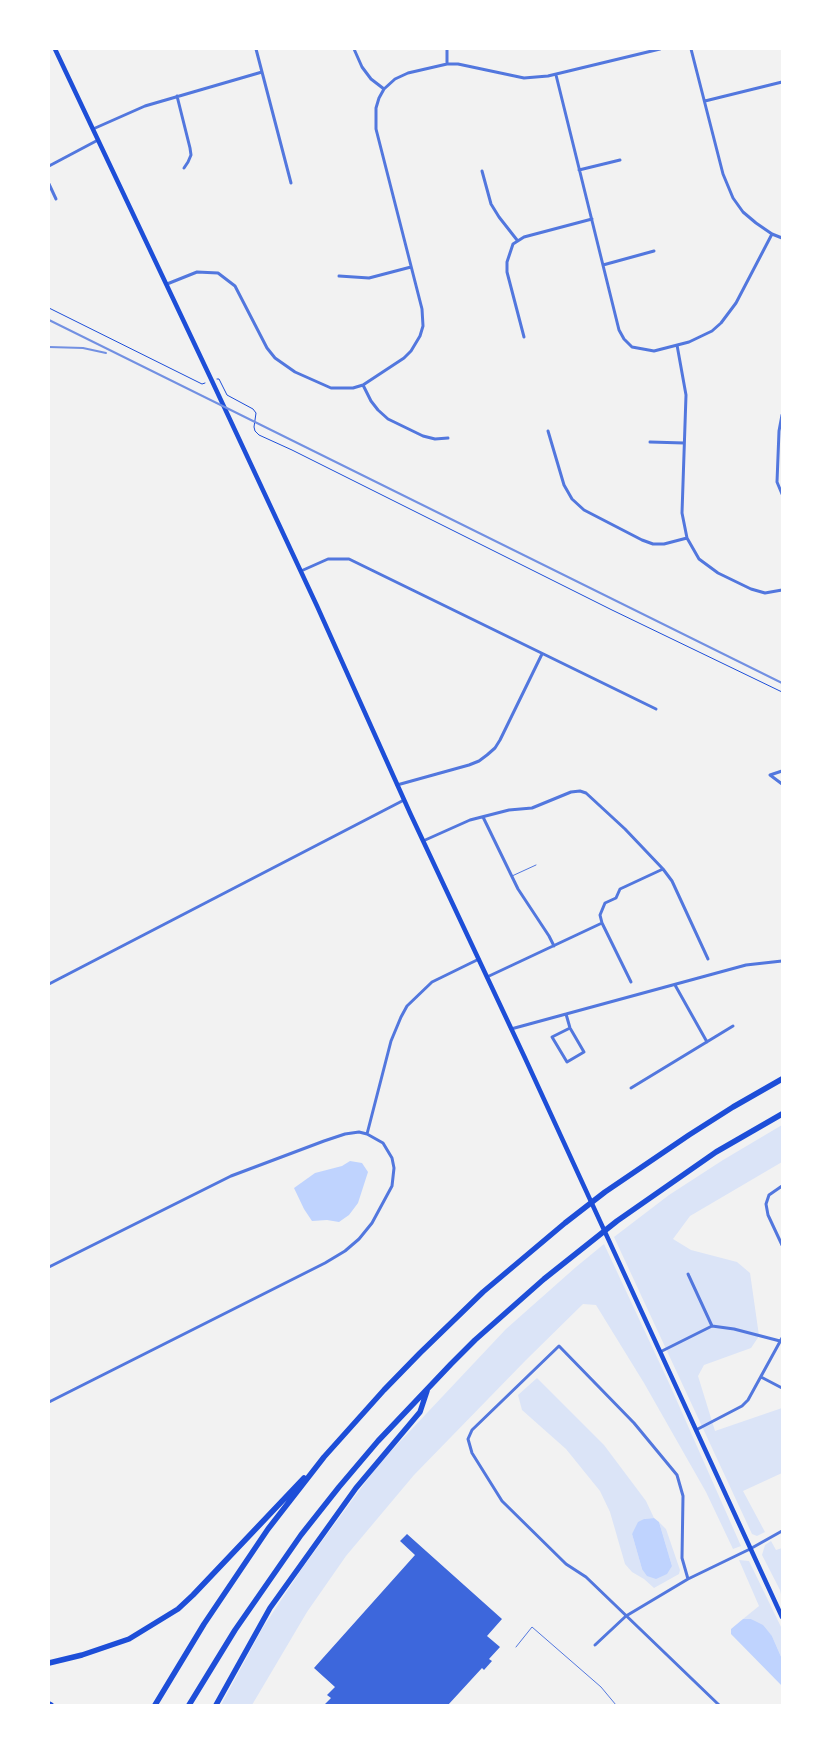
<!DOCTYPE html>
<style>
body{margin:0}
#map{position:relative;width:831px;height:1754px;overflow:hidden;background:#f2f2f2;font-family:"Fira Sans Condensed",sans-serif}
canvas{display:block}
.frame{position:absolute;inset:0;border:50px solid #fff;pointer-events:none}
</style>
<div id="map">
<canvas width="831" height="1754"></canvas>
<div class="frame"></div>
</div>
<script>
const g = document.querySelector('canvas').getContext('2d');
g.lineJoin = 'round';
function fill(path, color) {
  g.fillStyle = color;
  g.fill(path, 'evenodd');
}
function shape(rows) {
  const path = new Path2D();
  for (const r of rows) {
    path.moveTo(r[0], r[1]);
    for (let i = 2; i < r.length; i += 2) path.lineTo(r[i], r[i + 1]);
  }
  return path;
}
function trace(path, color, width, dash) {
  g.strokeStyle = color;
  g.lineWidth = width;
  g.lineCap = dash ? 'butt' : 'round';
  g.setLineDash(dash || []);
  g.stroke(path);
}
const green = shape([
 [782,1125,782,1162,690,1216,673,1239,691,1250,737,1262,750,1273,759,1336,751,1348,704,1365,698,1376,715,1431,782,1408,782,1473,743,1491,765,1532,757,1536,752,1534,614,1237,669,1195,723,1160],
 [604,1244,669,1383,741,1546,733,1549,706,1492,644,1383,596,1305,583,1304,526,1360,414,1475,346,1556,307,1612,252,1705,221,1705,262,1629,303,1567,378,1465,506,1329,576,1267],
 [537,1378,604,1445,646,1501,654,1518,644,1519,632,1534,642,1569,672,1566,659,1522,666,1529,680,1570,679,1574,654,1588,644,1579,632,1572,625,1564,610,1512,600,1491,566,1449,522,1410,518,1395],
 [771,1541,776,1550,782,1548,782,1599,780,1590,762,1555,765,1545],
 [739,1560,749,1561,782,1629,782,1659,772,1636,751,1619,743,1619,759,1606]
]);
const water = shape([
 [350,1161,362,1163,368,1172,358,1203,349,1215,339,1222,327,1220,312,1221,304,1209,294,1188,315,1173,342,1166],
 [654,1518,659,1522,672,1566,667,1574,656,1579,647,1576,642,1569,632,1534,638,1522,644,1519],
 [743,1619,751,1619,763,1625,772,1636,782,1659,782,1686,731,1634,731,1629]
]);
const building = shape([
 [407,1534,502,1619,487,1636,500,1647,489,1659,492,1661,484,1670,482,1668,448,1705,324,1705,331,1698,327,1695,335,1687,314,1668,415,1555,400,1541]
]);
const path = shape([
 [49,308,202,384,205,383],
 [217,379,219,379,227,395,253,409,256,413,254,427,255,431,259,435,292,450,612,610,782,692]
]);
const service = shape([
 [512,876,536,865],
 [516,1647,532,1627,601,1687,616,1705]
]);
const minor = shape([
 [256,49,291,183],
 [354,49,362,67,371,79,384,89],
 [447,49,447,64],
 [691,49,723,174,733,198,743,212,756,223,772,234,782,238],
 [556,75,619,330,624,339,632,347,654,351,689,342,712,331,721,323,736,303,772,234],
 [177,96,190,148,191,155,188,162,184,168],
 [705,101,782,82],
 [93,129,145,106,262,72],
 [49,166,98,140],
 [579,170,620,160],
 [482,171,491,204,499,217,517,240],
 [49,184,56,199],
 [603,265,654,251],
 [339,276,369,278,411,267],
 [167,284,197,272,218,273,235,286,267,348,275,358,295,372,331,388,353,388,363,385,404,358,411,351,420,336,423,326,422,309,376,129,376,108,379,98,384,89,395,79,408,73,447,64,458,64,524,78,548,76,660,49],
 [524,337,507,272,507,262,513,244,524,237,592,219],
 [677,345,686,395,682,513,687,538,699,559,718,573,751,589,765,593,782,590],
 [363,385,371,401,378,410,388,419,423,436,435,439,448,438],
 [782,415,779,431,777,482,782,494],
 [548,431,564,485,572,499,584,510,642,540,653,544,664,544,687,538],
 [650,442,684,443],
 [301,571,328,559,349,559,656,709],
 [782,771,770,775,782,784],
 [397,785,469,765,479,761,487,755,495,748,500,740,542,654],
 [483,817,518,889,549,936,554,946],
 [423,841,470,820,509,810,532,808,571,792,580,791,586,793,625,829,663,869,672,881,708,959],
 [487,977,602,923],
 [631,982,602,923,600,915,605,903,616,898,620,889,663,869],
 [49,984,404,800],
 [675,985,707,1042],
 [566,1014,570,1028,584,1052,567,1062,552,1037,570,1028],
 [511,1029,746,965,782,961],
 [631,1088,733,1026],
 [367,1134,391,1041,401,1017,407,1006,432,982,479,959],
 [782,1186,769,1195,766,1204,768,1215,782,1245],
 [49,1267,231,1176,324,1141,345,1134,359,1132,367,1134,383,1143,392,1158,394,1168,392,1186,372,1223,359,1239,345,1251,325,1263,49,1402],
 [688,1274,712,1326,734,1329,780,1341],
 [660,1352,712,1326],
 [761,1377,782,1388],
 [696,1430,742,1406,748,1400,782,1338],
 [688,1579,682,1558,683,1496,677,1475,634,1423,559,1346,472,1430,468,1439,472,1453,502,1501,566,1564,586,1577,719,1705],
 [595,1645,626,1616,688,1579,750,1549,782,1531]
]);
const secondary = shape([
 [55,49,212,381,317,606,410,813,525,1058,782,1617]
]);
const motorway = shape([
 [49,1663,82,1655,129,1639,178,1609,193,1595,304,1478],
 [49,1704,51,1705],
 [155,1705,204,1624,268,1529,324,1457,384,1390,420,1353,483,1292,565,1223,605,1192,689,1135,733,1107,782,1079],
 [189,1705,235,1630,301,1535,339,1487,378,1441,451,1364,475,1340,544,1279,617,1221,716,1152,782,1114],
 [216,1705,270,1608,356,1488,420,1412,427,1391]
]);
const rail = shape([
 [49,320,782,683],
 [49,347,83,348,106,353]
]);
fill(green, '#dbe4f7');
fill(water, '#bfd3fe');
fill(building, '#3d67dc');
trace(path, '#1d4ed8', 1);
trace(service, '#5277de', 1);
trace(minor, '#5277de', 3);
trace(secondary, '#1d4ed8', 4.5);
trace(motorway, '#1d4ed8', 5.5);
trace(rail, '#7290e2', 2);
</script>
